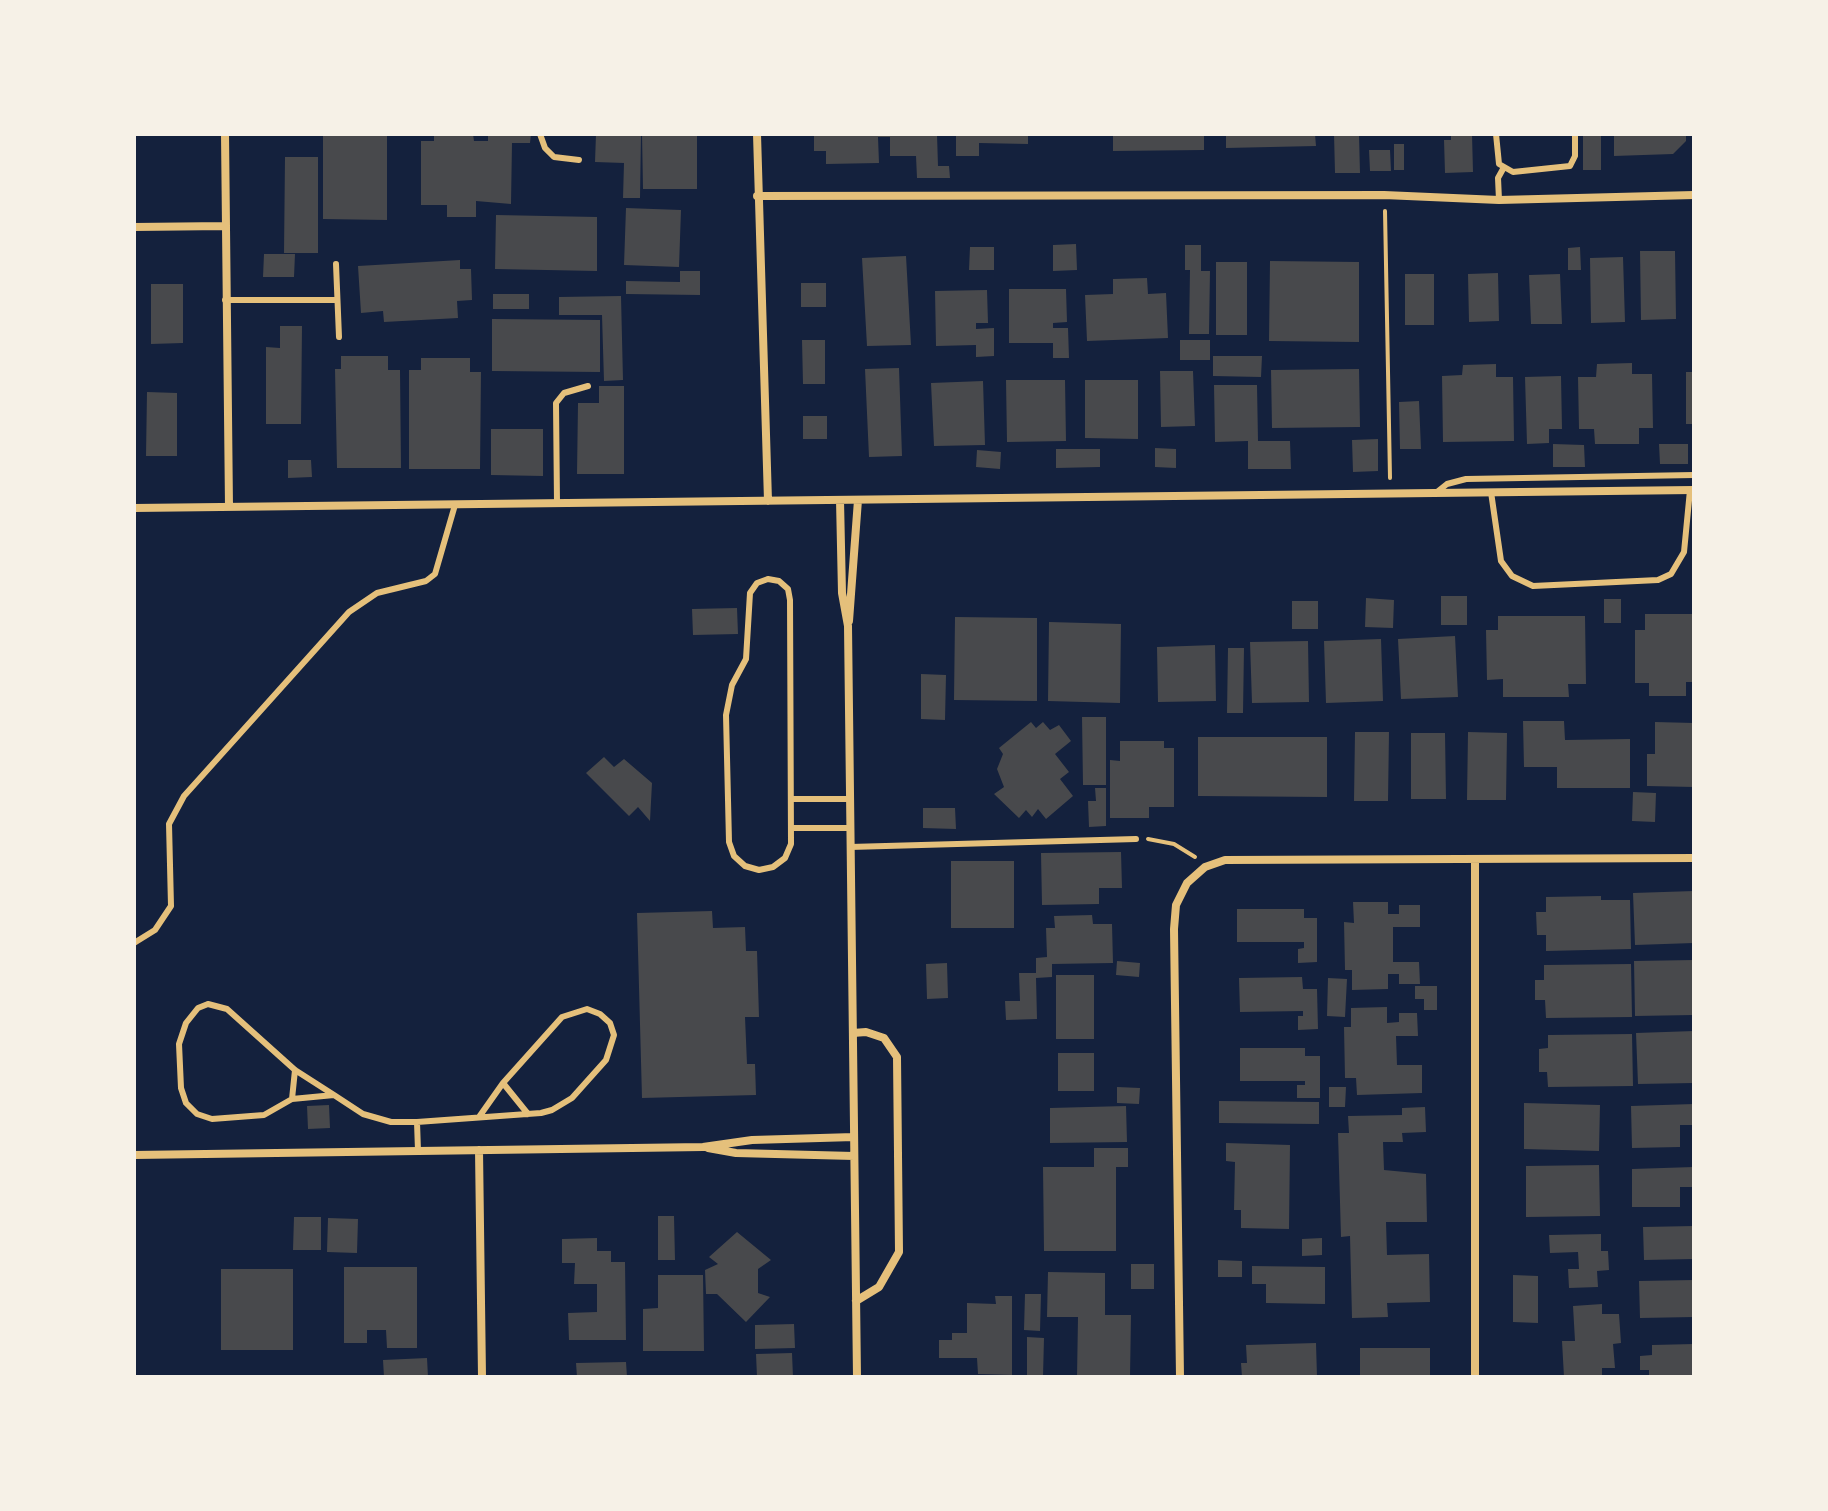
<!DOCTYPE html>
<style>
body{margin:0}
#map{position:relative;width:1828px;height:1511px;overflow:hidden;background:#14213d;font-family:"Nunito Sans",sans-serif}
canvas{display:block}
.frame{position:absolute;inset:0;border:136px solid #f6f1e7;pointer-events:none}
</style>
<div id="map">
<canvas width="1828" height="1511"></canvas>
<div class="frame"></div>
</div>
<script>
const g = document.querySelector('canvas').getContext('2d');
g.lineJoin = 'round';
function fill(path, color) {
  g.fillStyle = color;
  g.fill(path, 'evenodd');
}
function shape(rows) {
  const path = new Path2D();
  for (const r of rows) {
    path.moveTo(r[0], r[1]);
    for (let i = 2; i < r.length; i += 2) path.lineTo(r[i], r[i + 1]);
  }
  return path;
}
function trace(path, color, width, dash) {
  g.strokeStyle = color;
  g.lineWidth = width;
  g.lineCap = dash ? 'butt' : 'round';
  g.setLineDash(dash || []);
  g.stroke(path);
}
const building = shape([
 [323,134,387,134,387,220,323,219],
 [434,134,473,134,474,141,488,141,488,134,531,134,530,143,512,143,511,204,476,201,476,217,447,217,447,205,421,205,421,141,434,141],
 [596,134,641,134,640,198,623,198,624,163,595,162],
 [642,134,697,134,697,189,643,189],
 [814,134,937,134,938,166,949,166,950,178,917,178,916,156,890,156,890,137,878,137,879,163,826,164,826,151,814,151],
 [956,134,1028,134,1028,144,979,143,979,156,956,156],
 [1113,134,1204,134,1204,150,1113,151],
 [1226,134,1315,134,1316,146,1226,148],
 [1334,134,1359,134,1360,173,1335,173],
 [1451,134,1472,134,1473,172,1445,173,1444,140,1451,140],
 [1583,134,1601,134,1601,170,1583,170],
 [1614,134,1686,134,1686,141,1673,154,1614,156],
 [1394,144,1404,144,1404,170,1394,170],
 [1369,150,1390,150,1391,171,1370,171],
 [285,157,318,157,318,253,284,253],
 [626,208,681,210,679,267,624,265],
 [496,215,597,217,597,271,495,269],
 [1076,244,1077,270,1053,271,1053,245],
 [1185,245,1201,245,1201,271,1210,271,1209,334,1189,334,1190,270,1185,270],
 [970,247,994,247,994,270,969,270],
 [1580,247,1581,270,1568,270,1568,248],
 [1640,251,1675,251,1676,319,1641,320],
 [264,254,295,254,294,277,263,277],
 [906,256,911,345,867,346,862,258],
 [1623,257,1625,322,1591,323,1590,258],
 [460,260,460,269,471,269,472,300,457,301,458,318,384,322,383,311,361,313,358,266],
 [1270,261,1359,262,1359,342,1269,341],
 [1216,262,1247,262,1247,335,1216,335],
 [680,271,700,271,700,295,626,294,626,281,680,282],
 [1498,273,1499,321,1469,322,1468,274],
 [1405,274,1434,274,1434,325,1405,325],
 [1560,274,1562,324,1531,324,1529,275],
 [1147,278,1148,294,1166,293,1168,338,1087,341,1085,295,1113,294,1113,279],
 [801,283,826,283,826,307,801,307],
 [151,284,183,284,183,343,151,344],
 [1009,289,1066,289,1067,322,1053,323,1053,328,1068,328,1069,358,1053,358,1053,343,1009,343],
 [987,290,988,323,976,323,976,329,994,328,994,356,976,357,976,345,936,346,935,291],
 [493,294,529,294,529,309,493,309],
 [621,296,623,380,604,381,602,315,559,315,559,297],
 [492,319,600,320,600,372,492,371],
 [280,326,302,326,301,424,266,424,266,347,280,348],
 [802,340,825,340,825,384,803,384],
 [1180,340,1210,340,1210,360,1180,360],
 [341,356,388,356,388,370,400,370,401,468,337,468,335,369,341,369],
 [1213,356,1262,356,1261,377,1213,376],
 [421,358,470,358,470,372,481,372,480,469,409,469,409,370,421,370],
 [1632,363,1632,374,1652,374,1653,428,1639,428,1639,444,1595,444,1594,429,1579,429,1578,377,1596,377,1597,364],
 [1496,364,1496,377,1513,377,1514,441,1443,442,1442,376,1462,375,1463,365],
 [899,368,902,456,869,457,865,369],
 [1359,369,1360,427,1272,428,1271,370],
 [1160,371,1193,371,1195,426,1161,427],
 [1686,372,1694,372,1694,424,1686,424],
 [1561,376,1562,429,1549,429,1549,443,1527,444,1525,377],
 [1006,380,1065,380,1066,441,1007,442],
 [1085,380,1138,380,1138,439,1085,438],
 [983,381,985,445,934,446,931,383],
 [1214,385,1257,385,1258,441,1290,441,1291,469,1248,469,1248,441,1215,442],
 [599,386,624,386,624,474,577,474,578,403,599,403],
 [147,392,177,393,177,456,146,456],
 [1419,401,1421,449,1400,449,1399,402],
 [803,416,827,416,827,439,803,439],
 [491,429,543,429,543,476,491,475],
 [1378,439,1378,471,1353,472,1352,440],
 [1553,444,1584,445,1585,467,1553,467],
 [1659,444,1688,444,1688,464,1660,464],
 [1155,448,1176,449,1176,468,1155,467],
 [1056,449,1100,449,1100,467,1056,468],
 [977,450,1001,452,1000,469,976,467],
 [288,460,311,460,312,477,288,478],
 [1441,596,1467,596,1467,625,1441,625],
 [1366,598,1394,600,1393,628,1365,627],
 [1604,599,1621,599,1621,623,1604,623],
 [1292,601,1318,601,1318,629,1292,629],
 [737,608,738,634,693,635,692,609],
 [1645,614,1694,614,1694,682,1686,682,1686,696,1649,696,1649,683,1635,683,1635,630,1645,630],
 [1498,616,1585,616,1586,684,1568,684,1569,697,1503,697,1503,679,1487,680,1486,630,1498,630],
 [955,617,1037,618,1037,701,954,700],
 [1049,622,1121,624,1120,703,1048,701],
 [1455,636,1458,697,1401,699,1398,639],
 [1381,639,1383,701,1326,703,1324,641],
 [1308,641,1309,702,1252,703,1250,642],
 [1215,645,1216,701,1158,702,1157,647],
 [1228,648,1244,648,1243,713,1227,713],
 [921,674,946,675,945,720,921,719],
 [1082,717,1106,717,1106,785,1083,785],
 [1523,721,1564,721,1565,740,1630,739,1630,788,1557,788,1557,767,1524,767],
 [1031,722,1036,728,1043,722,1050,730,1059,725,1071,741,1055,754,1069,772,1060,779,1073,796,1046,819,1038,809,1032,817,1026,810,1019,818,994,794,1004,787,997,769,1003,754,999,748],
 [1655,722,1694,723,1694,787,1647,786,1647,754,1655,754],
 [1355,732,1389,732,1388,801,1354,801],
 [1468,732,1507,733,1506,800,1467,800],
 [1411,733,1445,733,1446,799,1411,799],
 [1198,737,1327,737,1327,797,1198,796],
 [1120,741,1164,741,1164,748,1174,748,1174,807,1149,807,1149,818,1110,818,1110,760,1120,761],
 [604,757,614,767,624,759,652,783,650,821,638,807,629,816,586,773],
 [1095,788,1106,788,1106,826,1089,827,1088,801,1096,801],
 [1633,792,1656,793,1655,822,1632,821],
 [923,808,955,808,956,829,923,828],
 [1121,852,1122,888,1099,888,1099,904,1042,905,1041,853],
 [951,861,1014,861,1014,928,951,928],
 [1694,891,1694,943,1635,945,1633,893],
 [1601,896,1601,900,1630,900,1631,949,1546,951,1546,935,1537,935,1536,912,1546,912,1546,897],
 [1353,902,1388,902,1388,914,1399,914,1399,905,1420,905,1420,927,1393,927,1393,962,1419,962,1420,984,1399,984,1399,974,1388,974,1388,989,1352,990,1352,970,1345,970,1344,922,1354,923],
 [1237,909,1304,909,1304,918,1317,918,1317,962,1298,963,1298,949,1304,948,1304,942,1237,942],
 [712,911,713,928,745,927,746,951,757,951,759,1017,745,1017,747,1064,755,1064,756,1095,642,1098,637,913],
 [1092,915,1093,924,1112,924,1113,963,1052,964,1052,977,1036,978,1037,1019,1006,1020,1005,1001,1020,1001,1019,973,1036,973,1036,958,1047,957,1046,928,1055,928,1054,916],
 [1694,960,1694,1015,1635,1016,1634,961],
 [1117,961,1140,963,1139,977,1116,975],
 [947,963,948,998,927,999,926,964],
 [1631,964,1632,1017,1546,1018,1545,1000,1535,1000,1535,980,1544,980,1544,965],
 [1056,975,1094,975,1094,1039,1056,1039],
 [1302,977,1303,989,1317,989,1318,1029,1298,1030,1298,1016,1303,1016,1303,1011,1240,1012,1239,978],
 [1328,978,1347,979,1345,1017,1327,1016],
 [1415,986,1437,986,1437,1010,1424,1010,1424,999,1415,999],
 [1387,1007,1387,1023,1399,1022,1399,1013,1417,1013,1418,1036,1396,1036,1397,1065,1422,1065,1422,1093,1357,1095,1356,1078,1345,1078,1344,1027,1351,1027,1351,1008],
 [1694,1031,1694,1083,1638,1084,1636,1033],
 [1632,1034,1633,1086,1548,1087,1547,1072,1539,1072,1539,1049,1548,1048,1548,1035],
 [1240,1048,1305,1048,1305,1056,1320,1056,1320,1098,1297,1098,1297,1085,1305,1085,1305,1081,1240,1081],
 [1058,1053,1094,1053,1094,1091,1058,1091],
 [1117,1087,1140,1088,1139,1104,1117,1103],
 [1329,1087,1346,1087,1345,1107,1329,1107],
 [1219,1101,1319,1102,1319,1124,1219,1123],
 [1524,1103,1600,1105,1599,1151,1524,1149],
 [1694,1104,1694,1125,1680,1125,1680,1147,1632,1148,1631,1106],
 [329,1105,330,1128,308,1129,307,1106],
 [1126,1106,1127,1142,1050,1143,1050,1108],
 [1425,1107,1426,1132,1402,1133,1403,1142,1383,1142,1384,1170,1426,1174,1427,1222,1386,1222,1387,1255,1429,1254,1430,1302,1387,1303,1388,1317,1352,1318,1350,1236,1341,1237,1338,1133,1349,1133,1348,1116,1402,1115,1402,1108],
 [1226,1143,1290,1145,1289,1229,1241,1228,1241,1210,1234,1210,1235,1162,1226,1161],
 [1094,1148,1128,1148,1128,1167,1116,1167,1116,1251,1044,1251,1043,1167,1094,1167],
 [1599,1165,1600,1216,1526,1217,1526,1166],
 [1694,1167,1694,1187,1680,1187,1680,1207,1632,1207,1632,1169],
 [658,1216,674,1216,675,1260,658,1260],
 [294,1217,321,1217,321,1250,293,1250],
 [328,1218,358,1219,357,1253,327,1252],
 [1694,1226,1694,1259,1644,1260,1643,1227],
 [737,1232,771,1260,758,1269,758,1293,770,1297,746,1322,717,1294,706,1294,705,1270,718,1264,709,1257],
 [1601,1234,1601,1251,1608,1251,1609,1270,1597,1271,1598,1287,1569,1288,1568,1269,1579,1269,1578,1252,1550,1253,1549,1235],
 [597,1238,597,1251,611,1251,611,1262,625,1262,626,1340,569,1340,568,1313,597,1312,597,1284,574,1284,575,1263,562,1263,562,1239],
 [1322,1238,1322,1255,1302,1256,1302,1239],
 [1218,1260,1242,1261,1242,1277,1218,1277],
 [1131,1264,1154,1264,1154,1289,1131,1289],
 [1252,1266,1325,1267,1325,1304,1266,1303,1266,1284,1252,1284],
 [344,1267,417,1267,417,1348,387,1348,386,1330,367,1330,367,1343,344,1343],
 [221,1269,293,1269,293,1350,221,1350],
 [1048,1272,1105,1273,1105,1315,1131,1315,1130,1377,1077,1377,1078,1317,1047,1317],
 [658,1275,703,1275,704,1351,643,1351,643,1309,658,1308],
 [1513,1275,1538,1276,1538,1323,1513,1322],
 [1694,1280,1694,1317,1640,1318,1639,1281],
 [1025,1294,1041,1294,1040,1331,1024,1330],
 [995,1296,1012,1296,1012,1375,978,1374,977,1358,939,1358,939,1340,952,1340,952,1333,967,1333,967,1303,996,1304],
 [1602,1304,1602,1314,1619,1314,1621,1343,1613,1344,1615,1368,1602,1368,1602,1377,1564,1377,1562,1341,1575,1341,1573,1306],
 [794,1324,795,1348,755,1349,755,1325],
 [1027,1337,1044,1338,1043,1377,1027,1377],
 [1316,1343,1317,1377,1242,1377,1241,1363,1247,1363,1246,1345],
 [1694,1344,1694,1377,1649,1377,1649,1370,1640,1370,1640,1356,1652,1355,1652,1345],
 [1360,1348,1430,1348,1430,1377,1360,1377],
 [792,1353,793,1377,757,1377,756,1354],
 [427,1358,428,1377,384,1377,383,1360],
 [626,1362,627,1377,577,1377,576,1363]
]);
const path = shape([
 [1385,211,1390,478],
 [1148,839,1174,844,1195,857]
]);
const service = shape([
 [540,134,545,148,554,157,579,160],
 [1496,134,1499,164,1513,172,1570,166,1575,156,1575,134],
 [1499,200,1498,178,1503,169],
 [336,264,339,337],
 [225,300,337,300],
 [1437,492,1447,484,1466,479,1694,475],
 [1491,492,1501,561,1512,576,1533,586,1658,580,1671,574,1684,552,1690,490],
 [557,503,556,403,564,393,588,386],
 [768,579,779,581,788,589,790,600,791,844,785,858,773,867,759,870,745,866,734,856,729,842,726,715,732,685,746,659,750,593,757,583,768,579],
 [791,799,850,799],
 [791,828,850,828],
 [850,847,1136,839],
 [134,943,155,930,171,906,169,824,184,796,349,612,377,593,426,581,435,574,455,505],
 [208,1004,227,1009,295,1070,334,1095,292,1099,264,1115,212,1119,197,1114,186,1103,181,1088,179,1044,186,1023,198,1008,208,1004],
 [503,1083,528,1114],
 [334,1095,363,1114,391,1122,417,1122,541,1113,552,1110,572,1098,606,1060,614,1035,610,1023,600,1014,587,1009,562,1017,503,1083,479,1117],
 [292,1099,295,1070],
 [417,1122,418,1151]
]);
const minor = shape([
 [225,134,229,507],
 [757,134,768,501],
 [757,196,1384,195,1499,200,1694,195],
 [134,227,225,226],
 [840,500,842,593,848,626,857,1377],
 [134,508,1694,490],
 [849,621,858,500],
 [1475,859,1475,1377],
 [853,1033,866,1032,884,1038,897,1057,899,1252,879,1287,856,1301],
 [708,1148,736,1153,854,1156],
 [479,1150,482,1377],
 [134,1155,703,1147,752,1140,854,1137],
 [1180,1377,1174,929,1176,905,1187,883,1205,867,1225,860,1694,858]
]);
fill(building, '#48494c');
trace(path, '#e5c07b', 4);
trace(service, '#e5c07b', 6);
trace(minor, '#e5c07b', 8);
</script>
